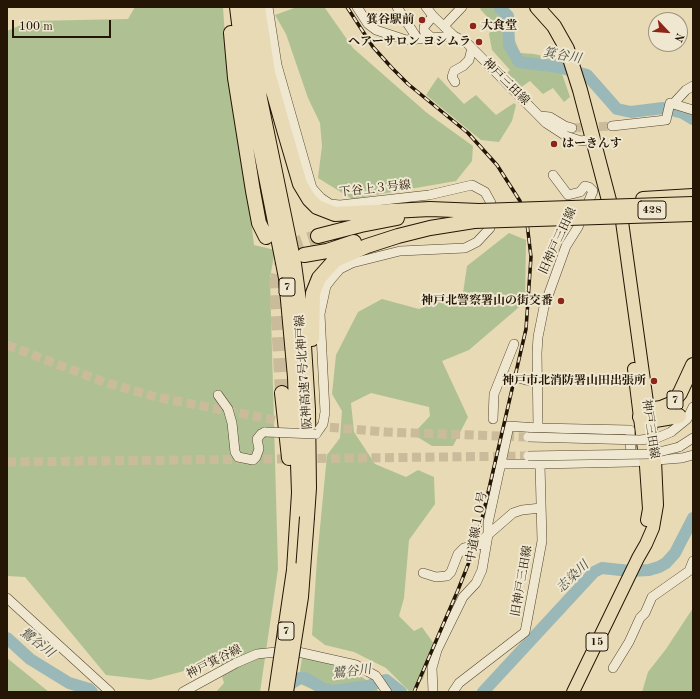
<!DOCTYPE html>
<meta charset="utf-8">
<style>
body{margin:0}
#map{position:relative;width:700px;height:699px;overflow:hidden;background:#e7dab5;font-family:"Old Standard TT",serif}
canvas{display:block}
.frame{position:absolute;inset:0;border:8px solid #241504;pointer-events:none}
.north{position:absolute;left:648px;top:12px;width:40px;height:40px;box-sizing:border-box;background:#efe7cf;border:1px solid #9e937e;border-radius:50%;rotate:116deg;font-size:11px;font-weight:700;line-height:16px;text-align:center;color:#241504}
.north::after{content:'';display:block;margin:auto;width:14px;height:18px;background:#8f2418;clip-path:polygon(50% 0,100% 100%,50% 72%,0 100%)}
.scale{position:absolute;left:12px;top:20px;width:99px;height:18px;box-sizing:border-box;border:2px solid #241504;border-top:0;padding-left:5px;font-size:12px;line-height:14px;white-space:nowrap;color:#241504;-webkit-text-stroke:3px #efe7cf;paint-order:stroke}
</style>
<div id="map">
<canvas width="700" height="699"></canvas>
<div class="frame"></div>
<div class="north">N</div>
<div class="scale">100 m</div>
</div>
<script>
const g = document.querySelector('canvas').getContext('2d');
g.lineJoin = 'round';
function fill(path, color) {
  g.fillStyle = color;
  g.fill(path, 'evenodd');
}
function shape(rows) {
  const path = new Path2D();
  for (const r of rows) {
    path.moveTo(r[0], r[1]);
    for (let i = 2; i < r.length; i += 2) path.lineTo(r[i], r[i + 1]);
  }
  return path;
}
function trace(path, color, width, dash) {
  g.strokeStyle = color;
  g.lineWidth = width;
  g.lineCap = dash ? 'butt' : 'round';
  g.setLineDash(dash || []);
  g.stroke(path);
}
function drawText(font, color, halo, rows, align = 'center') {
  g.font = font + ' "Old Standard TT","Noto Serif JP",serif';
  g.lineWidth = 4;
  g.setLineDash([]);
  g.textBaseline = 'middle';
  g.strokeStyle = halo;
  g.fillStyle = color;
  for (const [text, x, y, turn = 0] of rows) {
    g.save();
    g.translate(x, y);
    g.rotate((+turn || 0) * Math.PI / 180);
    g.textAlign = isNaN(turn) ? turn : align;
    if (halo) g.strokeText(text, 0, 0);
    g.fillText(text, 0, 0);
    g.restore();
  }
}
const green = shape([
 [135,7,223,7,228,80,244,163,254,245,275,250,270,278,278,569,260,692,216,692,224,683,218,662,150,680,106,675,25,577,7,576,7,31,30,21,128,19],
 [297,7,325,8,353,48,427,113,473,146,472,161,456,181,352,199,318,178,322,146,320,123,308,98,286,34,275,15],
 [482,7,492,7,503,20,512,21,514,38,520,53,534,54,557,59,570,97,564,102,553,88,543,94,530,81,520,88,505,75,510,70,492,50,489,34,494,24,480,9],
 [438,77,464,104,476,95,496,115,514,103,516,105,512,121,499,142,481,140,426,95],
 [509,233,526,240,525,302,469,350,442,361,468,417,453,446,432,446,413,434,430,416,429,407,371,393,351,403,354,432,375,464,406,477,418,470,434,477,435,504,409,540,404,598,399,616,414,631,422,627,434,644,423,679,410,692,386,668,354,652,325,645,312,635,317,559,327,455,340,438,342,411,332,394,336,355,358,312,382,299,419,309,463,293,467,266],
 [693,608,693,692,642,692,648,672,666,649],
 [7,658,49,692,7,692],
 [302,658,319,660,353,671,372,684,379,692,318,692,298,683]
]);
const river = shape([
 [499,7,508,16,509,45,519,62,558,67,587,75,617,109,631,112,663,108,683,113,693,119],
 [7,638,30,659,69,683,89,689,92,692],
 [288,692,290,684,300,678,305,678,322,688,333,691,368,686,386,680,401,692],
 [483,692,594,572,602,568,630,571,649,570,659,567,666,563,675,553,693,518]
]);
const minorTunnel = shape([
 [572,128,612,126],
 [7,345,104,382,156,397,290,423],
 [508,376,518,378],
 [303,425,386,432,528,437],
 [7,462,528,456]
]);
const highwayTunnel = shape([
 [282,393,276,285,279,269,287,255,298,243,318,236]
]);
const minor = shape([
 [268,7,277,65,312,188,321,198,330,204,340,205,429,195,472,185,485,192,491,203,491,215],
 [357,7,368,24,376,30,406,40,454,36],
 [397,7,417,38],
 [426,7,433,16,454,36,467,43,546,123,566,136,581,141,593,139],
 [444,26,462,7],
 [432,38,424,31,424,27,433,16],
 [455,82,452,77,454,71,463,66,469,60,472,48],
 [674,103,686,90,693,86],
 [540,116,550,117,565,126,572,128],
 [612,126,666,120,670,103,693,110],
 [518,378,537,383],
 [218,395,228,409,232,423,235,452,238,457,253,460,256,457,259,449,257,439,261,434,265,432],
 [493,419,494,394,514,344],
 [671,432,687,419,693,407],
 [316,434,323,424,325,412,320,314,326,286,333,277,340,269,352,263,400,251,465,248,477,242,490,228,491,215],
 [679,447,693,438],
 [631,462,682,458,693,455],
 [502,464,540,464],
 [423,573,436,577,447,576,451,572,458,554,464,548,479,545,483,539,513,513,522,510,541,508],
 [7,598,110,692],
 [613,668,629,642,640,618,645,613,652,597,689,571,693,561],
 [183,692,236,663,257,654,286,651,298,652,356,665,376,676,387,692],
 [433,692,432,668,437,650,463,597,476,583,482,570,488,535,488,523,509,426,538,428],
 [453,692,459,683,525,632,542,541,540,464,631,462,630,430,538,428,537,353,538,337,544,307,566,246,578,227,593,191,589,187,585,186,580,192,568,195,553,175]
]);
const major = shape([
 [634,369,646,466,649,509,647,520],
 [573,692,638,558,646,544,653,528,657,505,655,460,620,207]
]);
const highway = shape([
 [237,7,243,56,254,116,286,278,295,377,299,493,294,570],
 [248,7,260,99,294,264,303,330,308,409,309,488,307,517],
 [258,7,268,73,285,133,300,184,309,199,317,207,335,214,430,209,479,211],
 [537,7,554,26,567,49,580,90,611,208,621,212],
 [231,33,235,78,253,191,259,223,266,237],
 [643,199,693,196],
 [318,236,361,225,397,218],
 [304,255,327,251,354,242],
 [312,339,313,293,319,278,335,260,367,246,398,236,430,228,474,221],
 [282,393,289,458],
 [679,416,649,421,640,417,648,410,661,408,671,404,680,393,693,365]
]);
const rail = shape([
 [347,7,373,47,392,68,408,84,468,133,497,165,520,201,527,223,531,257,526,329,481,523,471,557,458,590,414,692]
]);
const minorBridge = shape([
 [265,432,316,434],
 [528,437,640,440,657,438,671,432],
 [528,456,651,454,679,447]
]);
const highwayBridge = shape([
 [479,211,693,204],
 [474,221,693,214],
 [276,692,294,570],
 [286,692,301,597,307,517]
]);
const markers = [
 [422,20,4,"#8f2418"],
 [473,26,4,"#8f2418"],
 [479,42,4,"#8f2418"],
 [554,144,4,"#8f2418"],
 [561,301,4,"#8f2418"],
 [654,381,4,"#8f2418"]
];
const shields = [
 [652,210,28],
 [287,287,16],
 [675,400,16],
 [286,631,16],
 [597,642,22]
];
const shieldNames = [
 ["428",652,210],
 ["7",287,287],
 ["7",675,400],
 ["7",286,631],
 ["15",597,642]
];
const poiNames = [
 ["箕谷駅前",414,20],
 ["大食堂",481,26,"left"],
 ["ヘアーサロン ヨシムラ",471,42],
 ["はーきんす",562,144,"left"],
 ["神戸北警察署山の街交番",553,301],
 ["神戸市北消防署山田出張所",646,381]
];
const streetNames = [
 ["神戸三田線",506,82,45],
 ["下谷上３号線",375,189,-6],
 ["旧神戸三田線",558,241,-65],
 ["阪神高速7号北神戸線",304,372,-94],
 ["神戸三田線",650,429,82],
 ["中道線１０号",477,527,-80],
 ["旧神戸三田線",522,581,-80],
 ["神戸箕谷線",214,662,-27]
];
const waterNames = [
 ["箕谷川",562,56,10],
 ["志染川",573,577,-44],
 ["鷺谷川",37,643,38],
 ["鷺谷川",352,672,-7]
];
fill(green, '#afc192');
trace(river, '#9ab8b7', 12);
trace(minorTunnel, '#cabc9a', 9, [9, 4.5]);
trace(highwayTunnel, '#cabc9a', 14, [14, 7]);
trace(minor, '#554630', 10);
trace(major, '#241504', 14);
trace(highway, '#241504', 16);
trace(minor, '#efe7cf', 9);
trace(major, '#e7dab5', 12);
trace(highway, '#e7dab5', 14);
trace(rail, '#241504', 3.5);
trace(rail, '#efe7cf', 2, [6]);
trace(minorBridge, '#554630', 10, []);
trace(highwayBridge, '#241504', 16, []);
trace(minorBridge, '#efe7cf', 9);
trace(highwayBridge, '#e7dab5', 14);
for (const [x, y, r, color] of markers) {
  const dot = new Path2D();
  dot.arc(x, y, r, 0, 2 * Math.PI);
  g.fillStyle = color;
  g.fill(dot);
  trace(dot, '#efe7cf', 1.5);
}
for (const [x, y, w] of shields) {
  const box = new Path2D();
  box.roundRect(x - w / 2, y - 9, w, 18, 3);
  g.fillStyle = '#efe7cf';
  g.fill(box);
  trace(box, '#241504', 1);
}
drawText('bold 11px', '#241504', null, shieldNames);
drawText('bold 12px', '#241504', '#efe7cf', poiNames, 'right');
drawText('12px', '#241504', '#efe7cf', streetNames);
drawText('italic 13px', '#4d4e43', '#efe7cf', waterNames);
</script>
